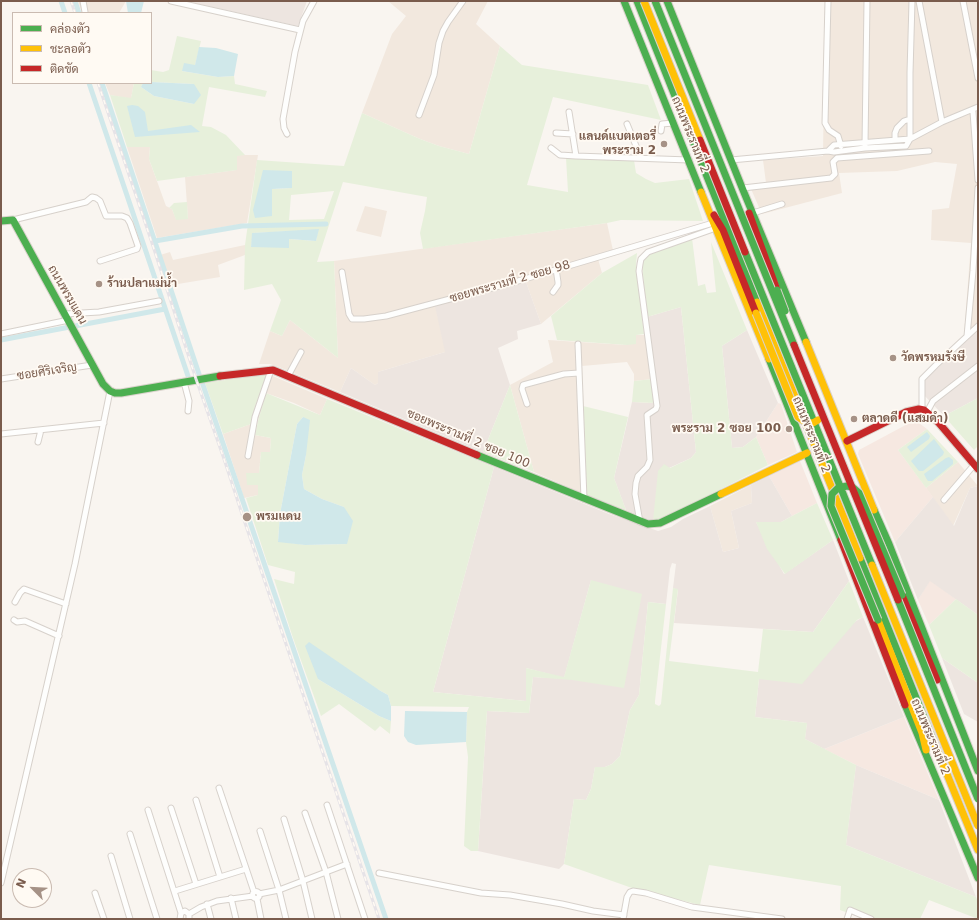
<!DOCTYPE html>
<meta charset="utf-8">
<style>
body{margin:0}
#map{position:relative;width:979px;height:920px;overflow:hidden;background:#f9f5f0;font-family:"DejaVu Sans",Sarabun,sans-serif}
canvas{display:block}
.frame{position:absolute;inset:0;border:2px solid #7a5c4d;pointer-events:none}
.legend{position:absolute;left:12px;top:12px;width:140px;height:72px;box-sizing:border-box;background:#fffaf3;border:1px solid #cabbb1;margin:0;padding:5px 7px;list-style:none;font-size:12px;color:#7a5c4d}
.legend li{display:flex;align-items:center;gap:8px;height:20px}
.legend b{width:20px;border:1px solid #cabbb1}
.north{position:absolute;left:12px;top:868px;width:40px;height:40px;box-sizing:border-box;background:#fffaf3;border:1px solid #cabbb1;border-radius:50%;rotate:294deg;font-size:11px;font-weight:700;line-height:16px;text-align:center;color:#7a5c4d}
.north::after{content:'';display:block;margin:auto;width:14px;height:18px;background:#a69286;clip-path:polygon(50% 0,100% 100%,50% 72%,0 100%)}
</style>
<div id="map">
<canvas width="979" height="920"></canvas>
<div class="frame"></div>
<ul class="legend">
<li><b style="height:5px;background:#4caf50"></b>คล่องตัว</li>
<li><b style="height:5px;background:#ffc107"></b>ชะลอตัว</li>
<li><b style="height:5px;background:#c62828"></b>ติดขัด</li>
</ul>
<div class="north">N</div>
</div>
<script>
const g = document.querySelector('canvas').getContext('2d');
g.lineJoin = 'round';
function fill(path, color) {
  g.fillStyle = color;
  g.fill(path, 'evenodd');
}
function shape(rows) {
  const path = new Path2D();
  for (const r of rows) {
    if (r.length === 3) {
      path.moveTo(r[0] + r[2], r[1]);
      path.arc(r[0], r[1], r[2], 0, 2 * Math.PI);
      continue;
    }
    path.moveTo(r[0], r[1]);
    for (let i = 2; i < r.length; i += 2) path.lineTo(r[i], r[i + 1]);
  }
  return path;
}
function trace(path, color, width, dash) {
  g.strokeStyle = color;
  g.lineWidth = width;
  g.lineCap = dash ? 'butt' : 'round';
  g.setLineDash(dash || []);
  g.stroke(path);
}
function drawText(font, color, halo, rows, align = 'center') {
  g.font = font + ' "DejaVu Sans",Sarabun,sans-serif';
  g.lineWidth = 3.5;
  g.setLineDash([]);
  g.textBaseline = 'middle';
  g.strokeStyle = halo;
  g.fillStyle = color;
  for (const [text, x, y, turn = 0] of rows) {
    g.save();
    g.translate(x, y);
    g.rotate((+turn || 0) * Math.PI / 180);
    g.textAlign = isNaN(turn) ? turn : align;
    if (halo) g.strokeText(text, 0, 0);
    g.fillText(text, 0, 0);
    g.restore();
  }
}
const residential = shape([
 [78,1,126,1,119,13,82,13],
 [388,1,488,1,476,24,500,46,469,154,439,146,420,139,362,113,392,34,406,16],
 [825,1,978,1,978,330,967,339,964,335,971,243,931,240,932,210,949,208,957,164,935,162,897,171,839,173,842,193,762,214,751,189,766,183,763,160,823,156],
 [105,83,134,83,131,99,110,95],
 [127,147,150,147,149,159,166,206,172,209,176,219,188,219,185,177,236,170,237,155,258,155,247,223,157,238],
 [365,206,387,211,381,237,356,231],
 [607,223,614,255,598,259,602,273,541,324,526,282,445,352,378,372,378,383,375,385,351,368,340,392,279,367,270,364,259,364,270,331,282,336,290,320,338,358,334,261],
 [245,245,245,255,218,265,220,277,172,285,170,285,160,255,170,252,173,260],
 [636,335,649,335,653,379,634,381,634,374,627,362,582,366,587,495,534,472,510,385,553,362,548,340,627,345],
 [268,374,327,399,320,415,294,403,266,393,258,421,255,435,271,438,270,452,261,452,259,473,246,473,258,484,258,495,244,498,223,434,251,424,255,406],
 [958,462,978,486,970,488,953,526,926,488],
 [751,485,752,503,731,511,739,548,723,552,710,506]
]);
const commercial = shape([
 [778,403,781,404,797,452,768,465,756,437],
 [915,420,927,429,898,450,933,497,895,542,858,454,859,450],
 [800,461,817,503,792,516,769,476],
 [930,580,956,599,929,625,918,600],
 [904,717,939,800,856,765,824,749]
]);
const industrial = shape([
 [185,1,307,1,298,26],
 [526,282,541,324,517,331,518,339,498,348,510,385,483,452,340,392,351,368,375,385,378,383,378,372,445,352,435,306],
 [681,307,696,452,691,458,669,468,653,521,626,510,614,478,632,402,654,403,647,317],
 [747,330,778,403,756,437,743,447,732,448,722,346],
 [978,330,978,398,944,416,924,395,924,381],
 [494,467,609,514,658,531,671,527,683,519,710,506,723,552,739,548,731,511,752,503,751,485,769,476,792,516,781,522,756,522,784,574,833,540,849,581,813,632,674,623,678,590,673,588,676,564,672,563,670,569,666,604,648,602,639,695,630,710,620,756,612,764,605,767,595,767,591,789,586,800,574,799,564,864,559,869,478,851,487,711,529,713,533,677,572,679,591,580,564,678,526,668,526,701,433,692],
 [978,486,978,615,930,581,918,600,895,542,933,497,954,526,970,488],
 [863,617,904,717,824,749,805,739,807,723,755,717,759,679],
 [942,658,978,683,978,722,964,714],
 [856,765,939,800,976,897,846,845]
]);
const green = shape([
 [177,36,201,41,195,65,182,71,218,77,234,76,235,84,267,91,265,97,209,87,202,126,211,127,226,135,245,155,237,156,237,170,157,181,149,159,150,147,127,147,110,95,131,98,134,83,143,83,141,87,154,96,194,104,194,84,151,82,151,70,163,72,169,70],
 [500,46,522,65,648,85,661,120,553,97,527,185,568,192,566,158,634,160,636,173,646,179,655,183,689,179,703,221,621,220,607,223,423,249,420,233,425,211,427,197,343,182,317,262,334,261,338,358,290,320,282,336,270,331,281,300,272,284,244,290,245,245,257,160,344,166,362,113,420,139,439,146,469,154],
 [292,171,291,188,272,189],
 [334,191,324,219,289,220,291,195],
 [318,230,316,241,289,239,289,247,251,247,253,233],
 [187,202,188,219,176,220,172,209,169,208,174,203],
 [692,238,698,286,705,284,707,293,716,292,711,242,747,330,722,346,732,448,743,447,756,437,768,465,666,517,653,521,658,471,664,464,670,468,691,458,696,452,681,307,647,317,642,264,644,259,648,254],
 [637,253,636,265,644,334,636,335,636,344,627,345,557,340,551,316,602,273],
 [268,374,255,406,251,424,223,434,205,383],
 [653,379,655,403,632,402,634,381],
 [510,385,534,472,483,452],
 [266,393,320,415,327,399,494,467,433,692,526,701,526,668,564,677,591,580,642,594,624,688,572,680,533,677,529,713,487,711,478,851,471,851,464,846,468,757,466,742,467,712,469,707,391,706,388,695,379,690,318,679,379,716,391,721,390,734,380,726,375,731,339,704,321,716,293,638,274,579,294,584,295,572,268,565,246,498,258,495,258,485,247,485,246,473,259,473,261,452,270,452,271,438,255,435,258,421],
 [303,417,306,455,302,475,304,489,322,499,344,507,347,544,305,545,278,541,280,514,297,424],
 [978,398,978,446,974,450,944,416],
 [583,406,628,417,614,478,626,510,587,495],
 [927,429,958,462,926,488,898,450],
 [817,503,833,540,785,574,767,549,756,522,781,522,792,516],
 [849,581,863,617,857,620,802,684,759,679,755,717,807,723,805,739,856,765,846,845,976,897,978,902,978,919,929,900,920,919,865,919,840,910,841,886,709,865,700,905,632,888,564,864,574,799,586,800,591,789,595,767,605,767,612,764,620,756,630,710,639,695,648,602,666,604,655,701,655,704,659,706,661,704,673,588,678,589,669,661,758,672,763,629,813,632],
 [956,599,978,615,978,683,942,658,929,625]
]);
const water = shape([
 [126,1,144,1,141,13,128,13],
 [199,47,216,48,238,54,234,76,218,77,182,71,184,63,195,65],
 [151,82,194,84,201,95,194,104,154,96,141,87,143,83,151,83],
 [132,105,138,106,145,112,148,131,191,125,200,132,135,137,127,106],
 [263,170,292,171,292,188,272,189,272,216,255,218,253,210],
 [319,229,316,241,289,239,289,248,251,247,252,233],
 [303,417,310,420,306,455,302,475,304,489,322,499,344,507,353,521,347,544,305,545,278,542,280,514,297,424],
 [927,432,930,436,929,439,911,452,907,447],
 [934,439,944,452,943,455,923,471,919,471,911,461],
 [949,457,953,460,953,464,932,481,928,481,926,478,924,474,946,458],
 [309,642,379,690,388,695,391,706,391,721,379,716,318,679,305,646],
 [405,711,467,712,466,742,416,745,408,742,404,736]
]);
const canal = shape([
 [61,1,65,13],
 [75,1,79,13],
 [89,83,188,376],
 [102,83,199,374],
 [155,241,242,226,326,224],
 [1,340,165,309],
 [202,382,386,919]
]);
const street = shape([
 [83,1,85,12],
 [171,1,300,30],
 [828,1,825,123,829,130,838,136,841,146],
 [919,1,942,122],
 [963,1,978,78],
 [569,112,576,156],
 [973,112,978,180],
 [419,115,434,75,439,43,443,31,448,22,463,1],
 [627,124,641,158],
 [661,131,662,124,673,123],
 [556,133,573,134],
 [287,134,284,128,283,119,295,52,303,21,314,1],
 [895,139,895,133,897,128,904,121,910,119],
 [865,145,867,1],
 [551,148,560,155,576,156,689,160],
 [828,151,834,145,910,139,942,122,978,107],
 [731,160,828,151,834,152,865,148,906,146,910,139,910,73,912,1],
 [743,188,831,178,835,174,833,162,837,158,929,151],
 [753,213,782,204],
 [13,220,86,202,92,197,96,198,100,201,106,216,122,216,127,218,130,223,138,246,137,249,100,261],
 [342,272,349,314,352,319,364,319,386,316,518,281,713,223],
 [553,292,558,285,558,282,556,269],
 [65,314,99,312,159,301],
 [1,334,69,320],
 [967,336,973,271,978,188],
 [578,344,584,499],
 [288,376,301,352],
 [1,379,92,365],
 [184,382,189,401,188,411],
 [527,404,522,389,523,385,564,374,579,373],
 [922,410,922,379,936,365,978,326],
 [927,412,933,401,978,366],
 [1,434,104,423],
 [38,442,41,430],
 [248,456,255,417,271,370],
 [944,500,974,465],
 [640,522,635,494,636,483,638,476,647,467,650,460,647,415,656,409,657,406,639,271,640,264,641,259,648,252,716,228],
 [15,602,20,593,24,589,66,604],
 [14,620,17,622,25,621,59,636],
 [219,788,254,892],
 [196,800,220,877],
 [327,805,365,919],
 [171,808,196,884],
 [148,810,181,913],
 [305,813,326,872,338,919],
 [284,819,303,881,312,919],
 [260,831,279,890,286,919],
 [130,834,157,919],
 [111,856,130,919],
 [379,873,481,893,510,895,562,904,593,911,624,915],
 [1,883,75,564,110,391],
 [175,891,246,869],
 [256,895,3.5],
 [95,893,104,919],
 [259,894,279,890,347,864],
 [231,898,236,919],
 [257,899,261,919],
 [207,904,211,919],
 [189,914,201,907,217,901,253,896],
 [180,919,181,913,185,911,189,914,189,919],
 [623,919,627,897,630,892,633,891,646,893,692,907,782,919],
 [847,919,850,910,871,919]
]);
const fast = shape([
 [624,1,701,192],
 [637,1,757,302],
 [667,1,743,190,806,342],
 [1,221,13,220,103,384,110,391,115,393,121,393,220,376],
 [769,359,841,540],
 [477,455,648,524,660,523,721,494],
 [874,510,889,544,978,771],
 [860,558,933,740],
 [905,705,978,878]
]);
const slow = shape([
 [701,192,769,359],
 [757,302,860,558],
 [806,342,874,510],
 [721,494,807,453],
 [878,620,922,733,926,750],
 [933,740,978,850]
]);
const jam = shape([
 [749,213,777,290],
 [714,215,723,230,756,313],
 [220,376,273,370,477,455],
 [847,441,906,412,919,409,924,410,938,422,978,469],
 [841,540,905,705],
 [902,595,937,680]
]);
const rail = shape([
 [71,1,75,13],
 [98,83,151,240,196,379,224,459,242,514,379,919]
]);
const fastBridge = shape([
 [655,1,794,345],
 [745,252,872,565],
 [777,290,785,311],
 [898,600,978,799],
 [878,620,831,506,832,494,838,488,847,486,852,487,859,493,902,595]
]);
const slowBridge = shape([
 [644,1,700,140],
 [756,313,798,417,805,422,813,423,818,420],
 [872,565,978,826]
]);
const jamBridge = shape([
 [700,140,745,252],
 [794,345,898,600]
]);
const markers = [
 [664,144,4,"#a69286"],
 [99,284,4,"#a69286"],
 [893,358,4,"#a69286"],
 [854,419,4,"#a69286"],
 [789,429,4,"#a69286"],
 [247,517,5,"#a69286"]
];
const streetNames = [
 ["ถนนพระรามที่ 2",690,135,68],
 ["ซอยพระรามที่ 2 ซอย 98",510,282,-16],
 ["ถนนพรมแดน",67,295,60],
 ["ซอยศิริเจริญ",47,372,-9],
 ["ถนนพระรามที่ 2",811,435,68],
 ["ซอยพระรามที่ 2 ซอย 100",468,439,23],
 ["ถนนพระรามที่ 2",930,737,67]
];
const poiNames = [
 ["แลนด์แบตเตอรี่",656,137,"right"],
 ["พระราม 2",656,151,"right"],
 ["ร้านปลาแม่น้ำ",107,284],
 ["วัดพรหมรังษี",901,358],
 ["ตลาดดี (แสมดำ)",862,419],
 ["พระราม 2 ซอย 100",781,429,"right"],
 ["พรมแดน",256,517]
];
fill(residential, '#f2e8de');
fill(commercial, '#f6e8e1');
fill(industrial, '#ede5e0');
fill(green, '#e7f0db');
fill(water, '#d0e8ea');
trace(canal, '#d0e8ea', 5);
trace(street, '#d7d1cb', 7);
trace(fast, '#d9d2cb', 9);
trace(slow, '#d9d2cb', 9);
trace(jam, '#d9d2cb', 9);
trace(street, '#fefefd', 5);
trace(fast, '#4caf50', 7);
trace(slow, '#ffc107', 7);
trace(jam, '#c62828', 7);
trace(rail, '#e6e3e7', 3);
trace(rail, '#fffaf3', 1.5, [4.5]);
trace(fastBridge, '#d9d2cb', 9, []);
trace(slowBridge, '#d9d2cb', 9, []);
trace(jamBridge, '#d9d2cb', 9, []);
trace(fastBridge, '#4caf50', 7);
trace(slowBridge, '#ffc107', 7);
trace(jamBridge, '#c62828', 7);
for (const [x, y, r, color] of markers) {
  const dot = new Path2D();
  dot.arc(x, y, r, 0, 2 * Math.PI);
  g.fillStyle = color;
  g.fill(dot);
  trace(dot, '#fffaf3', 1.5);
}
drawText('12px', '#7a5c4d', '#fffaf3', streetNames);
drawText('bold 12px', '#7a5c4d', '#fffaf3', poiNames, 'left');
</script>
